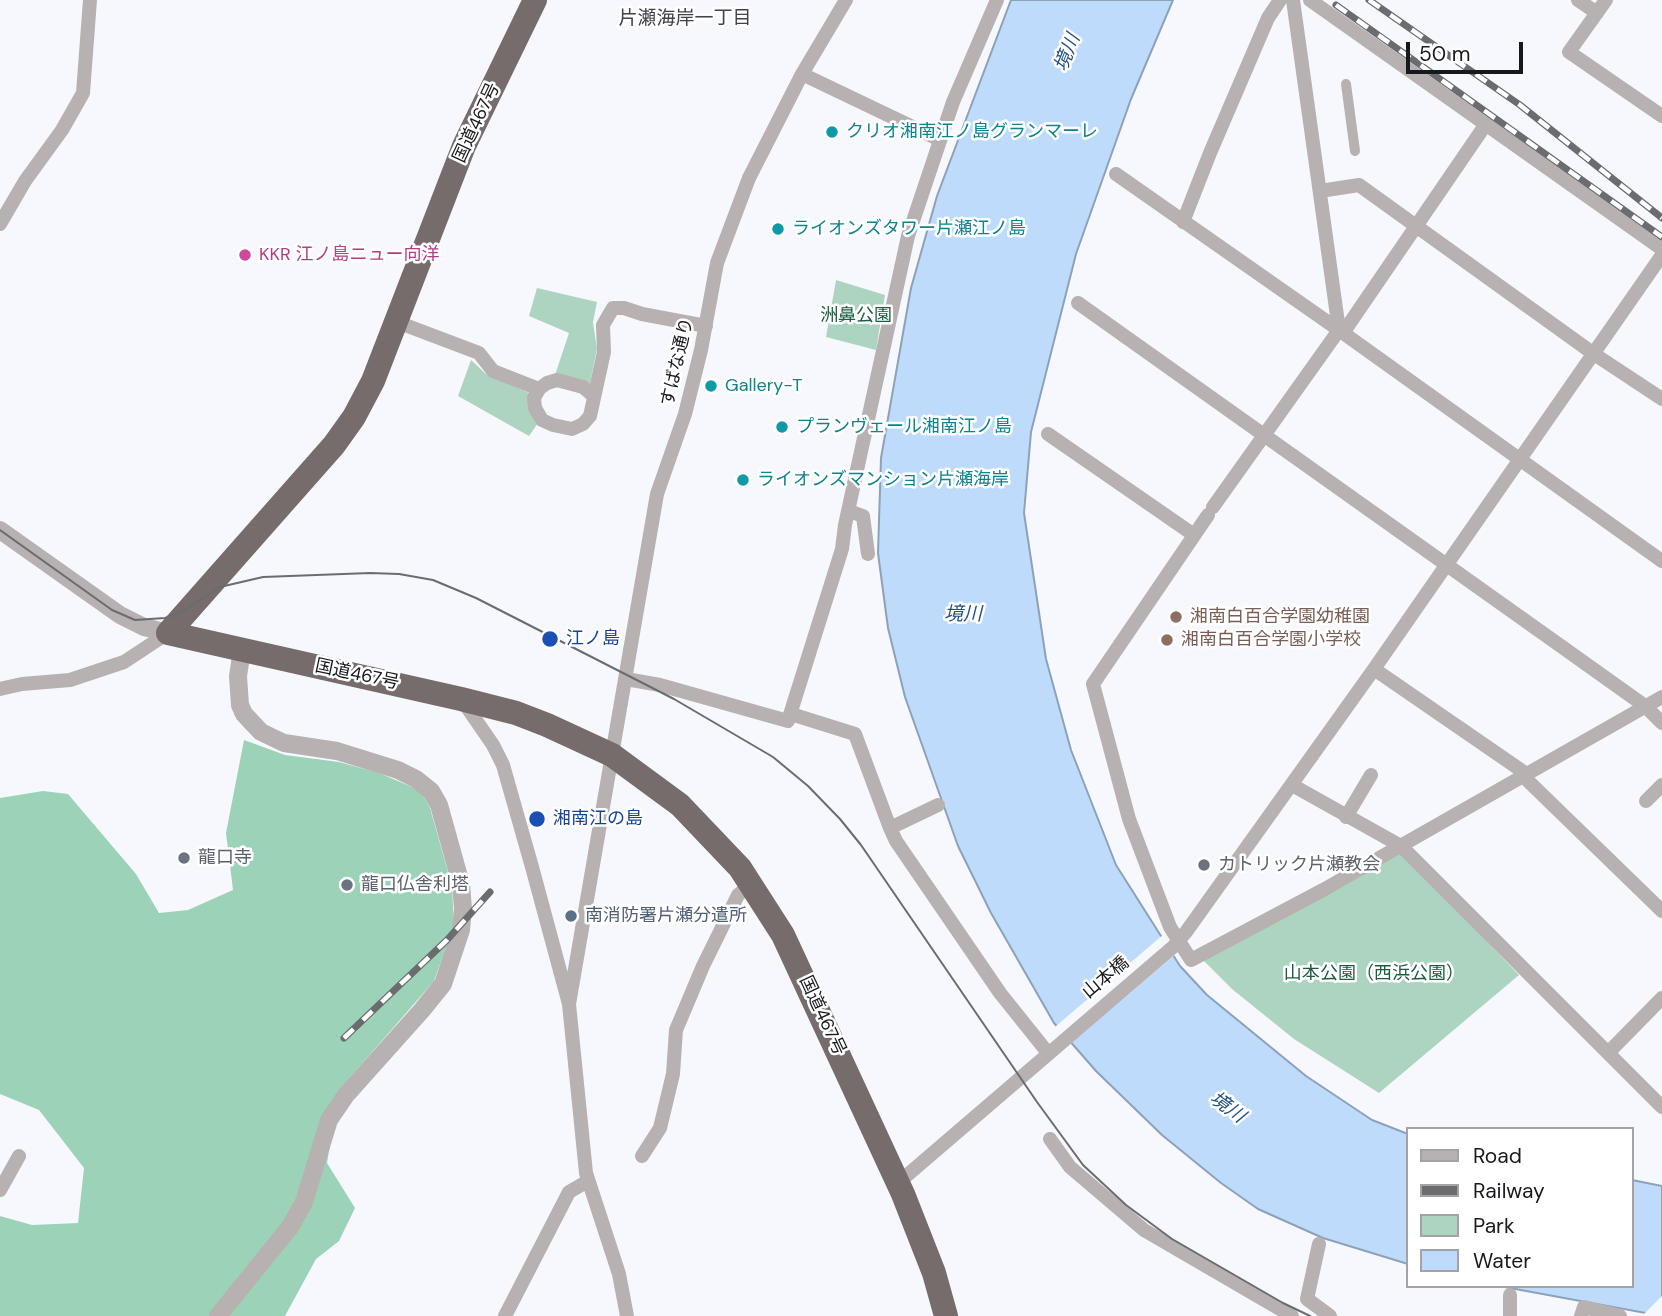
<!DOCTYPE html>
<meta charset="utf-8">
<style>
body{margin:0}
#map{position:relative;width:1662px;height:1316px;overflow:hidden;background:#f7f8fd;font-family:"DM Sans",sans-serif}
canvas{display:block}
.legend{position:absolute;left:1406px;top:1127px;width:228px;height:161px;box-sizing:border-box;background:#fff;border:2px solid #a3a3a5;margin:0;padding:9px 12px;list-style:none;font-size:21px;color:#18191d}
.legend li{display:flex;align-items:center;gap:14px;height:35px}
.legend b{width:35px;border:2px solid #a3a3a5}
.scale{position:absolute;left:1406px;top:42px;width:117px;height:32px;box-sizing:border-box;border:4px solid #18191d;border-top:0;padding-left:9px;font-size:21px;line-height:24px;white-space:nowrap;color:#18191d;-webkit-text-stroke:5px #fff;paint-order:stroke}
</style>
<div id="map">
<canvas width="1662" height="1316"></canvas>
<ul class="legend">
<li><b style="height:9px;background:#b7b1b1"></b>Road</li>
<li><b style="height:9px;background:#6b6c70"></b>Railway</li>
<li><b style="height:19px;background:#add4c0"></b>Park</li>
<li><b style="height:19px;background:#bfdbfc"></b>Water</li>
</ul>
<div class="scale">50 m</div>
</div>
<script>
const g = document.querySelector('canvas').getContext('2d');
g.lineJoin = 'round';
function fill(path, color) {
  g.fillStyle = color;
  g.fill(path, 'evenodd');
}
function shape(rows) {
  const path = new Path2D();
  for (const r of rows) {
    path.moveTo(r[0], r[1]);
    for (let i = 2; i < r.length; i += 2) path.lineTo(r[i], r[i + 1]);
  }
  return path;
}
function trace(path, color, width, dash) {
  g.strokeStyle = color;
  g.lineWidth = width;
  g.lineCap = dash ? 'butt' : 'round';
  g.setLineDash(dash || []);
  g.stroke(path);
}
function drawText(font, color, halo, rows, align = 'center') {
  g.font = font + ' "DM Sans","Noto Sans JP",sans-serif';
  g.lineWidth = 5;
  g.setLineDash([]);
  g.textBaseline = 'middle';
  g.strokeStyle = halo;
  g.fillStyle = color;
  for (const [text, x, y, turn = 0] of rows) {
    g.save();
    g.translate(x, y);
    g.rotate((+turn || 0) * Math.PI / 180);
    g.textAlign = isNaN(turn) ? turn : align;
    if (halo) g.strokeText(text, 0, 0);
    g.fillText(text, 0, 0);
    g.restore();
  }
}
const green = shape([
 [836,280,885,295,876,350,826,337],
 [537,288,597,302,593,322,597,349,590,383,555,375,569,333,529,316],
 [471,360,486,374,529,393,528,409,538,423,529,436,458,396],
 [1401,852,1519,975,1379,1093,1294,1039,1232,989,1202,959]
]);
const forest = shape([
 [244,740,285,755,339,762,379,773,412,787,423,795,430,808,452,886,454,925,434,981,339,1090,327,1163,355,1208,339,1241,316,1259,285,1316,0,1316,0,1216,32,1225,78,1223,84,1168,39,1110,0,1094,0,798,43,791,68,794,136,874,159,913,188,910,233,890,226,833]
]);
const water = shape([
 [1011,0,1173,0,1131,99,1076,254,1031,432,1024,513,1046,659,1071,750,1116,865,1180,966,1207,995,1306,1076,1372,1120,1408,1134,1408,1264,1323,1238,1258,1209,1221,1183,1162,1135,1096,1071,1054,1023,991,913,958,846,905,697,888,628,878,553,881,458,911,288,937,196,1011,0],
 [1632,1180,1662,1186,1662,1316,1499,1286,1632,1286,1632,1180]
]);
const pier = shape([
 [1164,934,1176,954,1069,1045,1055,1027],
 [1662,1296,1662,1316,1642,1316]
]);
const pedestrian = shape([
 [1346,84,1355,151]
]);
const minor = shape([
 [1310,0,1662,249],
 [1578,0,1597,13],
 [1606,0,1569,52,1662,116],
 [802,74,940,140],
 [1116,174,1339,330,1662,561],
 [1320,191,1359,185,1594,354,1662,399],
 [1183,222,1210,153,1268,18,1280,0],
 [0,224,25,181,62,130,83,93,90,0],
 [1078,303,1558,644,1645,706,1662,723],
 [397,322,479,353,493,371,539,389],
 [1343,333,1486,124],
 [594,396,583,387,557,380,547,383,539,389,534,398,535,408,542,420,553,425,572,429,583,424,590,416,604,352,603,325,613,308,624,308,642,314,706,326],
 [1048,434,1194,535],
 [1213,507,1339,330,1293,0],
 [849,511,863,516,868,554],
 [1208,515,1093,684,1129,819,1170,927,1191,960,1323,890,1662,697],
 [1374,669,1528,775],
 [626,679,660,685,788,721,842,549,845,525,908,236,953,102,997,0],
 [0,689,22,684,70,680,124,662,168,633],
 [462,700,493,745,503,765,532,867,569,1004,586,1173,619,1274,627,1316],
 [791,714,855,734,890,828,938,805],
 [1524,777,1662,911],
 [1292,785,1401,846,1662,1107],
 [1646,801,1662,785],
 [1346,817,1371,775],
 [890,828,896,841,1000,993,1048,1053],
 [569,1004,657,494,685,414,701,350,717,263,749,178,802,74,846,0],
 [1609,1052,1662,998],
 [1050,1139,1070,1167,1144,1230,1292,1316],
 [642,1156,660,1128,673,1074,676,1030,703,966,738,895,751,884],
 [898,1183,1173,947,1186,932,1374,669,1662,255],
 [0,1190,19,1156],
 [1319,1244,1307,1299,1330,1316],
 [505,1316,569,1192,588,1181],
 [1510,1316,1510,1295],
 [1581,1316,1584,1307,1620,1316]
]);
const tertiary = shape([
 [0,530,120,615,144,627,168,633],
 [218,1316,290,1227,304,1202,329,1120,346,1095,422,1010,443,984,461,930,463,909,461,884,439,805,431,791,416,779,398,770,337,751,284,743,261,732,244,714,240,705,238,676,242,650]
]);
const trunk = shape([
 [535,0,464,146,373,381,354,417,334,445,168,633,461,699,516,713,547,725,612,755,680,805,740,868,783,935,903,1194,934,1273,946,1316]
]);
const tram = shape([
 [0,530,112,610,135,620,165,618,182,612,220,587,263,577,370,573,399,574,433,580,476,598,674,699,773,757,808,786,840,819,861,845,1037,1102,1083,1165,1126,1205,1172,1239,1283,1303,1310,1316]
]);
const rail = shape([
 [1369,0,1520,105,1662,218],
 [1336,5,1662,237],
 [344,1038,447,940,490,892]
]);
const markers = [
 [832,132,7,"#0f9aa8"],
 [778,229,7,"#0f9aa8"],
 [245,255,7,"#d1479c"],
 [711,386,7,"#0f9aa8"],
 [782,427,7,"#0f9aa8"],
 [743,480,7,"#0f9aa8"],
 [1176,617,7,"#8d6e63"],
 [550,639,9,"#1a4fb4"],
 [1167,640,7,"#8d6e63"],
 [537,819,9,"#1a4fb4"],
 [184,858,7,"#6b7280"],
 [1204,865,7,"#6b7280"],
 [347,885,7,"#6b7280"],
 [571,916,7,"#5c6f8a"]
];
const streetNames = [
 ["国道467号",477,123,-65],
 ["すばな通り",678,362,-77],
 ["国道467号",357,675,12],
 ["山本橋",1106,978,-40],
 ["国道467号",822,1016,65]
];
const cultureNames = [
 ["クリオ湘南江ノ島グランマーレ",846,132],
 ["ライオンズタワー片瀬江ノ島",792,229],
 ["Gallery-T",725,386],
 ["プランヴェール湘南江ノ島",796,427],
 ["ライオンズマンション片瀬海岸",757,480]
];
const hotelNames = [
 ["KKR 江ノ島ニュー向洋",259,255]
];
const parkNames = [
 ["洲鼻公園",856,316],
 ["山本公園（西浜公園）",1374,974]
];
const educationNames = [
 ["湘南白百合学園幼稚園",1190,617],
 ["湘南白百合学園小学校",1181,640]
];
const transitNames = [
 ["江ノ島",566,639],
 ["湘南江の島",553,819]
];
const worshipNames = [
 ["龍口寺",198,858],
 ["カトリック片瀬教会",1218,865],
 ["龍口仏舎利塔",361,885]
];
const serviceNames = [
 ["南消防署片瀬分遣所",585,916]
];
const neighbourhoodNames = [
 ["片瀬海岸一丁目",685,19]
];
const waterNames = [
 ["境川",1068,53,-68],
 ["境川",963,615],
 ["境川",1227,1108,36]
];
fill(green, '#add4c0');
fill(forest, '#9cd3b8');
fill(water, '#bfdbfc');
trace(water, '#8da1b9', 2);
fill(pier, '#f7f8fd');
trace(pedestrian, '#b7b1b1', 10);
trace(minor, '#b7b1b1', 14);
trace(tertiary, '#b7b1b1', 18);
trace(trunk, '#776c6c', 24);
trace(tram, '#6b6c70', 2);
trace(rail, '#6b6c70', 7);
trace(rail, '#fff', 4.5, [13]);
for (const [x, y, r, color] of markers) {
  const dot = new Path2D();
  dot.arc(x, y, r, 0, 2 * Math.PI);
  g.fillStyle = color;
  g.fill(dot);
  trace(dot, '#fff', 2.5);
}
drawText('18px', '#18191d', '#fff', streetNames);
drawText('18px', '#0d838f', '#fff', cultureNames, 'left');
drawText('18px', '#b23c85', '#fff', hotelNames, 'left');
drawText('18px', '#1b5c42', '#fff', parkNames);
drawText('18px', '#785e54', '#fff', educationNames, 'left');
drawText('18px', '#164399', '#fff', transitNames, 'left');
drawText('18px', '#5b616d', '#fff', worshipNames, 'left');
drawText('18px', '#4e5e75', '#fff', serviceNames, 'left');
drawText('19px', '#41424c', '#fff', neighbourhoodNames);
drawText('italic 19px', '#235184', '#fff', waterNames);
</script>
